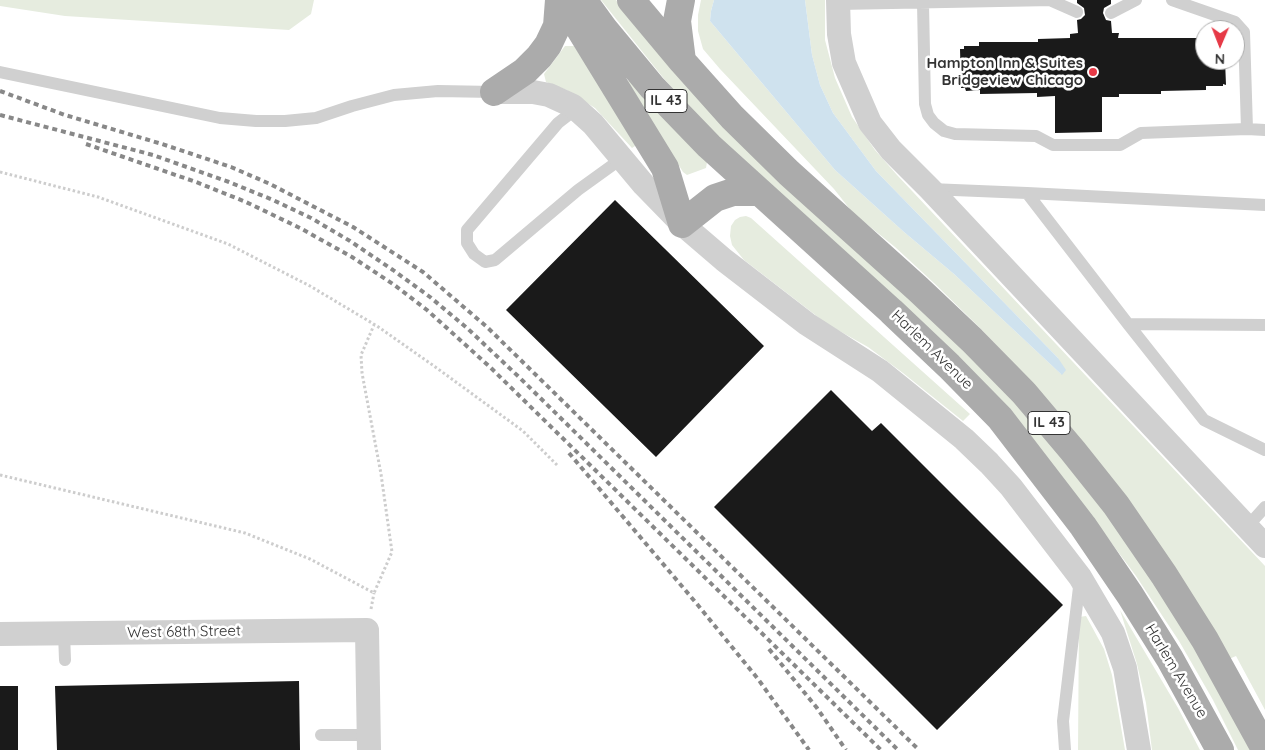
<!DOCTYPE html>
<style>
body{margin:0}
#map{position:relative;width:1265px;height:750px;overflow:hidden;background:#fff;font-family:Quicksand,sans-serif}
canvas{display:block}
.north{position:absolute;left:1195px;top:20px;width:50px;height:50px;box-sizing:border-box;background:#fff;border:1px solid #adadad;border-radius:50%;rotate:181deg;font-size:14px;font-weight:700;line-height:20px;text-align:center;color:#333}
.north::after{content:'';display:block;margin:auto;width:18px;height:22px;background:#e63946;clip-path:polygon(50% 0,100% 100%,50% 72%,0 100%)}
</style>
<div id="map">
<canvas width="1265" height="750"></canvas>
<div class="north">N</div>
</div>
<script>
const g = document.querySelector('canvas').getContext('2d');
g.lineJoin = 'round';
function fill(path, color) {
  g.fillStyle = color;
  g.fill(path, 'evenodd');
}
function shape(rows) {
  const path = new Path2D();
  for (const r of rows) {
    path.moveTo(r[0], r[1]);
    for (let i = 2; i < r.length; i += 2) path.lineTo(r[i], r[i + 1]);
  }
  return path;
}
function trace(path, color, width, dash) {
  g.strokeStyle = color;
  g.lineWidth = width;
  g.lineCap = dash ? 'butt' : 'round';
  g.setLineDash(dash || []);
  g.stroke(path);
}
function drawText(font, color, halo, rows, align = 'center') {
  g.font = font + ' Quicksand,sans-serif';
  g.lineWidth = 5;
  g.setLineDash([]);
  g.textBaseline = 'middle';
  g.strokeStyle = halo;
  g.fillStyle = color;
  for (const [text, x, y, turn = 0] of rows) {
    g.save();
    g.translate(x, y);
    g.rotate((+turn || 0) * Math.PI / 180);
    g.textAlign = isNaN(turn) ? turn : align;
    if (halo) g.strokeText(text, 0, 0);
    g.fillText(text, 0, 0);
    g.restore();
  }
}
const green = shape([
 [0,0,314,0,311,14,289,30,65,16,0,6],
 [601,0,616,0,625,12,913,299,1022,410,1076,474,1127,542,1198,652,1251,750,1238,750,1213,700,1179,641,1136,576,1057,470,1015,420,709,128,665,80],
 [701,0,714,0,711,11,710,21,835,170,904,232,954,274,1061,374,1058,358,876,171,833,113,820,85,812,55,805,0,825,0,825,40,835,78,852,117,875,150,897,175,1265,566,1265,710,1236,656,1229,659,1021,371,978,326,934,283,895,247,853,213,834,189,720,69,703,49,698,31,698,15],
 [565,46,574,46,638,144,632,148,595,108,567,90,546,82,544,74],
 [631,79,707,162,706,168,687,175,683,172,627,82],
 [746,216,751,218,970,414,963,421,903,373,868,347,827,324,744,260,732,245,730,236,731,226,735,220,740,217],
 [1120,610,1178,708,1200,750,1152,750,1146,703,1137,664],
 [1086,616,1104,649,1112,675,1125,750,1078,750,1079,617]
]);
const water = shape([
 [714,0,805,0,812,55,820,85,833,113,876,171,1058,358,1066,370,1062,375,954,274,904,232,835,170,710,21,711,11]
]);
const building = shape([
 [1077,0,1111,0,1111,4,1104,8,1103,13,1106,20,1111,21,1112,33,1119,33,1118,38,1205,38,1205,60,1225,60,1226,85,1223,84,1223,86,1206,86,1206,90,1161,91,1161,94,1119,94,1119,97,1102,97,1102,132,1055,133,1055,96,1037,97,1037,93,980,94,980,90,966,91,965,88,961,88,960,49,964,49,964,46,979,46,979,42,1038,42,1038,39,1070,38,1070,34,1078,33,1077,20,1081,19,1085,15,1084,8,1077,3],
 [615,200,764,346,656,457,506,310],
 [831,390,872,431,881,423,1063,605,937,730,714,507],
 [299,681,300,750,57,750,55,686],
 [0,686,18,686,18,750,0,750]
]);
const path = shape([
 [0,172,98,197,228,244,310,286,377,326,434,366,523,431,558,466],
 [0,475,245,533,310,559,374,593,392,552,381,474,362,373,361,355,374,325],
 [371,609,374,593]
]);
const lane = shape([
 [1172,0,1235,22,1244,32,1247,129,1265,130],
 [1052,1,1077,12],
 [923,3,925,104,928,115,934,123,944,131,955,134,1036,136,1053,145,1120,145,1141,133,1247,129],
 [838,4,1053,0],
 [1111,13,1136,0],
 [0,72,220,118,256,121,285,121,316,118,352,106,394,95,438,91,494,92],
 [576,109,558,123,467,230,467,243,474,254,485,262,495,260,578,190,621,159],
 [930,189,1027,193],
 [1265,205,1027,193,1128,324,1204,420,1265,450],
 [1128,324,1265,325],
 [1247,527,1265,507],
 [64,633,65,660],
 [321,735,369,735],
 [1065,750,1063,721,1080,579]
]);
const street = shape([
 [838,0,839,34,844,63,870,123,891,150,930,189,1265,546],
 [494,92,533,92,549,95,573,106,593,124,644,185,682,224,724,260,807,324,880,371,964,439,989,463,1011,487,1080,577,1113,633,1125,668,1139,750],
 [0,634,367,630,369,750]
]);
const primary = shape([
 [562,0,665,168,682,224,715,198,733,192,759,192],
 [583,0,604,29,652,87,709,146,891,311,949,366,1000,418,1083,526,1130,595,1170,659,1220,750],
 [631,0,682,61,732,117,789,173,918,289,972,340,1024,393,1073,451,1116,505,1164,575,1205,640,1265,749],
 [681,0,677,21,682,61],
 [494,92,525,71,539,57,548,45,557,26,559,0]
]);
const rail = shape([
 [0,91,65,115,162,144,231,167,270,184,353,227,423,272,487,327,919,750],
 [0,115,153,155,229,182,273,200,311,218,350,241,393,270,430,297,467,328,520,378,898,750],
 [86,144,196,182,246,202,300,228,352,257,393,284,427,310,491,368,881,750],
 [569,453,697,604,758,679,809,750],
 [769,649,817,708,846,750]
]);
const markers = [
 [1093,72,5,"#e63946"]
];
const shields = [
 [666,101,42],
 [1049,423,42]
];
const shieldNames = [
 ["IL 43",666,101],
 ["IL 43",1049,423]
];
const poiNames = [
 ["Hampton Inn & Suites",1083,63],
 ["Bridgeview Chicago",1083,80]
];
const streetNames = [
 ["Harlem Avenue",932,350,44],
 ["West 68th Street",184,632,-1],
 ["Harlem Avenue",1176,671,59]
];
fill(green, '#e6ecdf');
fill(water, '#cfe2ee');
fill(building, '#1a1a1a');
trace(path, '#cdcdcd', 3, [2.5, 2.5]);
trace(lane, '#d0d0d0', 12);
trace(street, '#d0d0d0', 24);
trace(primary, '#ababab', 28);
trace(rail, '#888', 4, [5, 4]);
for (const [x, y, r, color] of markers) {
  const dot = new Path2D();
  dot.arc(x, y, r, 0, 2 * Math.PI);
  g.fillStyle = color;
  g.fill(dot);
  trace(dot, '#fff', 2);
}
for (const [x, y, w] of shields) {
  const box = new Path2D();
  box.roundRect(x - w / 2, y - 11.5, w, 23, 4);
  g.fillStyle = '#fff';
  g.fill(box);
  trace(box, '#333', 1);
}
drawText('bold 14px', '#333', null, shieldNames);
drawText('bold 15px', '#333', '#fff', poiNames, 'right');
drawText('15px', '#333', '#fff', streetNames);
</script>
